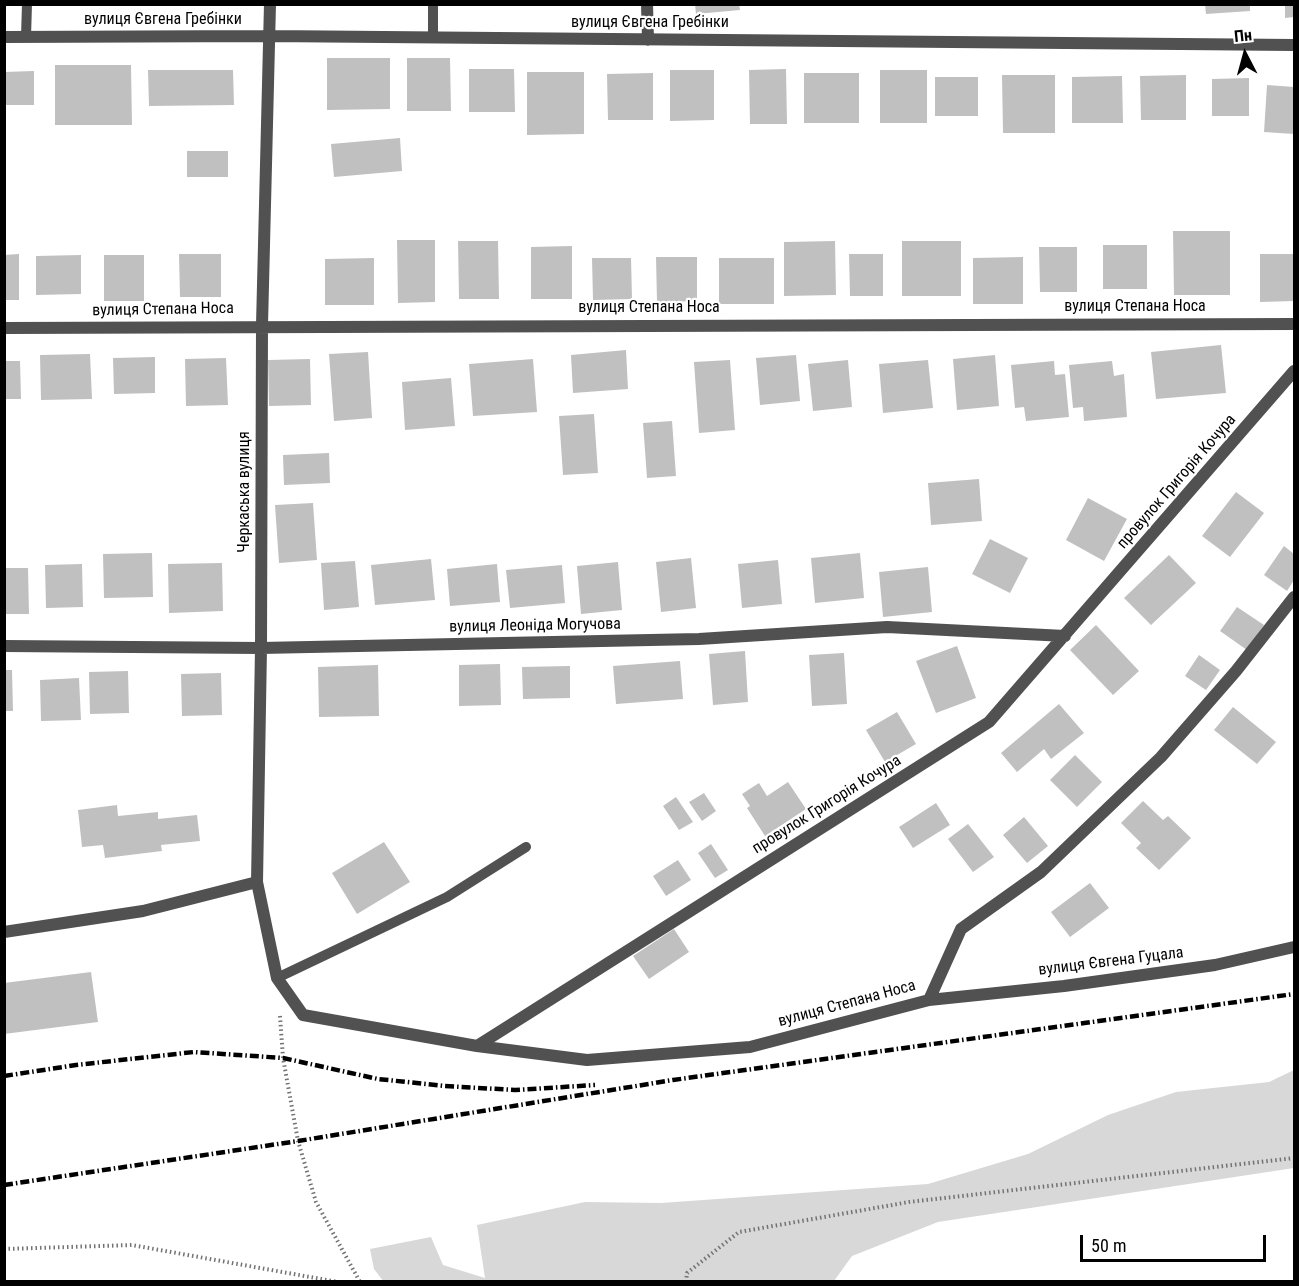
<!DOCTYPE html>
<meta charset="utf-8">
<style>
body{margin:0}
#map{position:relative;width:1299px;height:1286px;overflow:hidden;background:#fff;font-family:"Roboto Condensed",sans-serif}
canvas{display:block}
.frame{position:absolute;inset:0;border:6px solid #000;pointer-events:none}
.north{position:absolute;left:1215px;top:24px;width:60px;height:60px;-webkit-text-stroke:4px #fff;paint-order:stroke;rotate:354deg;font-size:16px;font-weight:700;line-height:24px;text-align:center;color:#000}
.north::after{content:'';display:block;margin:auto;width:21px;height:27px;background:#000;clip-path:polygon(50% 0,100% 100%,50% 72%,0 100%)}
.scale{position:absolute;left:1080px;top:1235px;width:186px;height:27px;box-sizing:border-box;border:3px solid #000;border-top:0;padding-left:8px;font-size:18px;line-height:21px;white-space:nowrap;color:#000;-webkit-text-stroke:4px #fff;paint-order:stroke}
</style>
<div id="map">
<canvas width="1299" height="1286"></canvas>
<div class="frame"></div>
<div class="north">Пн</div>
<div class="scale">50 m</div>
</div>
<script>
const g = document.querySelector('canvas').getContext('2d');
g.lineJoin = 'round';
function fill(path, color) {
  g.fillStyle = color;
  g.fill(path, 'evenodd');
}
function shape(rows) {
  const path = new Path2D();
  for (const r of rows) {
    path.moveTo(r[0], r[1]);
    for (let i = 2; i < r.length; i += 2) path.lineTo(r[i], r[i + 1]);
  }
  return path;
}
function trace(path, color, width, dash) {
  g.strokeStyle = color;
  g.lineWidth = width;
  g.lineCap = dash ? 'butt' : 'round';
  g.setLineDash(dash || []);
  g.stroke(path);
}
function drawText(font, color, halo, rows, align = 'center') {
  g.font = font + ' "Roboto Condensed",sans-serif';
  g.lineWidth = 4.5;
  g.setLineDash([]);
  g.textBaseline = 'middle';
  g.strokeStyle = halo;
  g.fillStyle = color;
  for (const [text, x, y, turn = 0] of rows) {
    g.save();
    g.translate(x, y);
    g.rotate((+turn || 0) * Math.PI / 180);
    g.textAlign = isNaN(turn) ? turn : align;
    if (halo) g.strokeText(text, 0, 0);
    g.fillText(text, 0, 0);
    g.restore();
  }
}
const green = shape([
 [1294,1070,1294,1168,938,1222,852,1256,834,1281,384,1282,374,1269,370,1249,431,1237,443,1265,485,1278,477,1225,585,1202,661,1203,928,1184,1028,1154,1108,1115,1176,1092,1269,1082]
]);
const building = shape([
 [695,4,739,4,740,10,696,14],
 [1205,4,1250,4,1250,11,1206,14],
 [1285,4,1294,4,1294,17,1285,18],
 [327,58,390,58,390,109,327,110],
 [407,58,450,58,451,111,407,111],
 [55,65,131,65,132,125,55,125],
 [469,69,514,69,515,112,469,112],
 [786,69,787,124,750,124,749,70],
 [148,70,233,70,234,105,149,106],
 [670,70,714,70,714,120,670,121],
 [880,70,927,70,927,123,880,123],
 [34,71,34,105,4,105,4,72],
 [527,72,584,72,584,134,527,135],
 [653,73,653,120,608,120,607,74],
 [804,73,859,73,859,123,804,123],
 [1002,75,1055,75,1055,133,1003,133],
 [1186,75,1186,120,1141,120,1140,76],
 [1122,76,1123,123,1072,123,1072,77],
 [935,77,978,77,978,116,935,116],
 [1249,78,1249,116,1212,116,1212,79],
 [1267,85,1294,87,1294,134,1264,132],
 [400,138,402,171,334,177,331,144],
 [187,151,228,151,228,177,187,177],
 [1173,231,1230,231,1230,295,1174,295],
 [397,240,435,240,435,302,398,303],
 [458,241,498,241,499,299,459,299],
 [835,241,836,295,784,296,784,242],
 [902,241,961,241,961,296,902,296],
 [1103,245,1147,245,1147,289,1103,289],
 [572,246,572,299,531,299,531,247],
 [1039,247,1077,247,1077,292,1040,292],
 [19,254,19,300,4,300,4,255],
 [179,254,221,254,221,297,180,297],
 [849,254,883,254,883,296,850,296],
 [1260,254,1294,254,1294,301,1260,302],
 [81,255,81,294,36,295,36,256],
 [104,255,144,255,144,301,104,301],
 [656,257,697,257,697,301,657,302],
 [1023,257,1023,304,973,304,973,258],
 [374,258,374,305,325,305,325,259],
 [592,258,631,258,632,299,593,300],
 [719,258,774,258,774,304,719,304],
 [1221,345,1226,393,1156,399,1151,352],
 [626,350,628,389,573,393,571,355],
 [368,352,372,418,334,421,329,354],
 [90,354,92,399,41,400,40,355],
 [796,355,800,401,760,405,756,358],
 [995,355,999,406,957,410,953,359],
 [155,357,155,393,114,394,113,358],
 [226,358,228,405,186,406,185,359],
 [310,359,311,405,269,406,268,360],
 [533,359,537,412,473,416,469,364],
 [730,360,735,430,699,433,694,362],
 [848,360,852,407,813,411,808,364],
 [928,360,933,408,883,413,879,364],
 [4,361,20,361,21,399,4,399],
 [1054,361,1055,375,1065,374,1069,417,1026,421,1024,407,1015,408,1011,365],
 [1112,361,1114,376,1124,374,1127,417,1084,421,1083,407,1073,408,1069,365],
 [451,378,455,426,405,430,402,382],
 [594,414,598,473,563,475,559,416],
 [672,421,676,476,647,478,643,423],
 [329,453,330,483,284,485,283,455],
 [979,479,982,521,931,525,928,483],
 [1236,492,1264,513,1230,557,1202,536],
 [1088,498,1127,519,1104,561,1066,540],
 [313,503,317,560,279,563,275,505],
 [990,539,1028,558,1010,593,972,574],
 [1284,546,1294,554,1294,580,1287,591,1264,575],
 [152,553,153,597,104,598,103,554],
 [860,553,864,598,815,603,811,558],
 [1169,555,1196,583,1151,625,1124,598],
 [691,558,696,608,661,612,656,562],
 [431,559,435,600,375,605,371,565],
 [778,560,782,604,742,608,738,564],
 [355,561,359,607,324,610,321,563],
 [618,562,622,610,581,614,577,566],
 [222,563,223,611,169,613,168,564],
 [82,564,83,607,46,608,45,565],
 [497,564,500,602,450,606,447,569],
 [562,565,565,603,510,608,506,570],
 [928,567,932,612,883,617,879,572],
 [4,568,28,568,29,614,4,614],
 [1237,607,1264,625,1247,650,1220,631],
 [1096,625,1139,671,1113,695,1070,650],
 [957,646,976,698,936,713,916,661],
 [745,651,748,702,713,705,709,654],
 [844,653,847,704,812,706,809,655],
 [1199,655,1220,670,1206,690,1185,676],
 [680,661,683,699,616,704,613,666],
 [500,664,501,705,459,706,459,665],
 [378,665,379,716,319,717,318,667],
 [570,666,570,698,523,699,522,667],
 [4,670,12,670,13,711,4,711],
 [128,671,129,713,90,714,89,672],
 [221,673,222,715,182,716,181,674],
 [79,678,81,720,41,721,40,680],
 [1059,704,1084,733,1051,759,1044,749,1017,772,1001,753],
 [1233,707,1276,742,1257,764,1214,730],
 [897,712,916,744,885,762,866,730],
 [1075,755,1102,782,1077,807,1050,780],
 [788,782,806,809,765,836,747,808,750,806,742,794,759,783,767,796],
 [704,793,716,811,702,821,689,802],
 [676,797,693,822,679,830,663,806],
 [1143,801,1163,820,1168,816,1191,838,1159,870,1136,848,1141,843,1121,823],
 [936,803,950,825,913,848,899,827],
 [117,805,118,816,158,812,158,819,197,815,200,841,161,845,162,851,105,858,103,845,82,847,78,810],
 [1024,817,1048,846,1027,863,1003,835],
 [968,824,994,857,973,872,948,839],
 [384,842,410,882,357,914,332,873],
 [711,844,728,870,715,878,698,853],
 [678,860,691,880,666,896,653,876],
 [1090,883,1109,908,1070,937,1051,912],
 [674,929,689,952,649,979,633,956],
 [91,972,98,1022,4,1034,4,983]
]);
const path = shape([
 [280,1016,283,1058,298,1141,316,1202,360,1282],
 [4,1249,132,1245,338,1282],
 [686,1282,687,1273,739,1232,909,1202,1294,1158]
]);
const service = shape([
 [433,4,433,38],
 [26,37,27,4],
 [277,978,447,897,526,847]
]);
const minor = shape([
 [270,4,262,325,261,648,257,882,277,978,303,1015,477,1046,989,722,1294,371],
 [647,4,648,40],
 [4,37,269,36,1294,45],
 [4,328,1294,324],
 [4,646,261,648,699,639,887,627,1065,636],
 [4,932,143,911,257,882],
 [929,1000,1064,986,1215,965,1294,947],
 [477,1046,587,1060,750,1047,929,1000,961,929,1041,872,1161,757,1236,671,1294,597]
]);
const rail = shape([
 [4,1076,76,1065,194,1052,283,1058,378,1079,445,1086,515,1090,595,1085],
 [4,1185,298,1141,673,1080,1294,994]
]);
const streetNames = [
 ["вулиця Євгена Гребінки",163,20],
 ["вулиця Євгена Гребінки",650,23],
 ["вулиця Степана Носа",1135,307],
 ["вулиця Степана Носа",649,308],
 ["вулиця Степана Носа",163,310,-1],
 ["провулок Григорія Кочура",1177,482,-49],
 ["Черкаська вулиця",245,492,-90],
 ["вулиця Леоніда Могучова",535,626,-1],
 ["провулок Григорія Кочура",827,805,-32],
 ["вулиця Євгена Гуцала",1111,962,-7],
 ["вулиця Степана Носа",847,1004,-15]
];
fill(green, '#d8d8d8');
fill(building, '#c0c0c0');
trace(path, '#737373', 4, [1.5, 3]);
trace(service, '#515151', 10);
trace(minor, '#515151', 12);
trace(rail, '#000', 4.5, [9, 3, 1.5, 3]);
drawText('16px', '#000', '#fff', streetNames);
</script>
